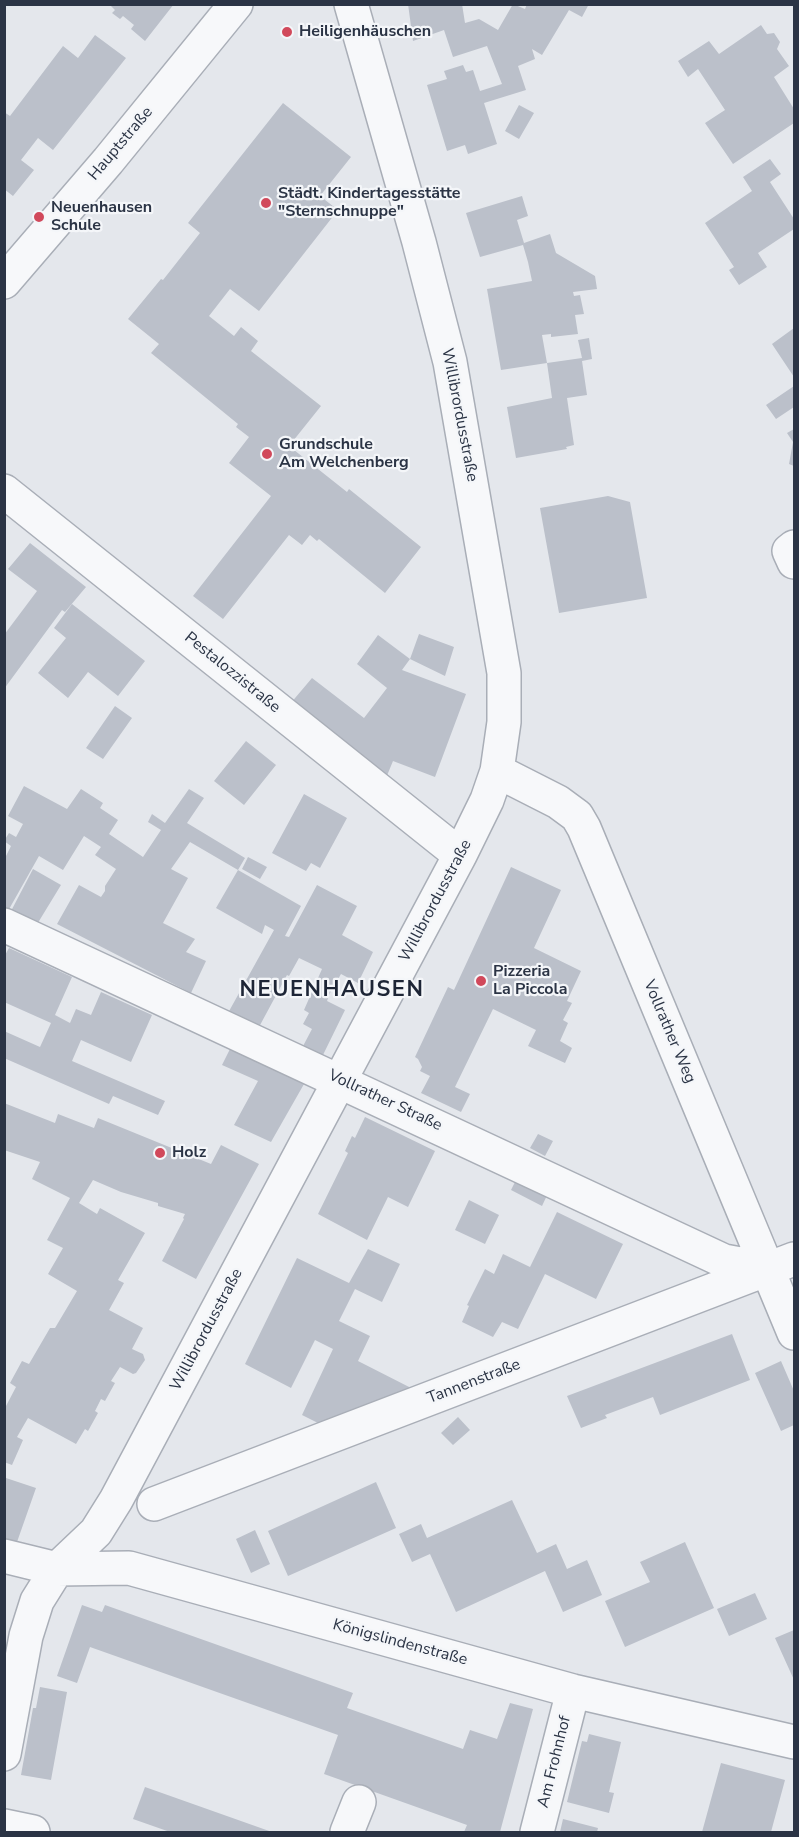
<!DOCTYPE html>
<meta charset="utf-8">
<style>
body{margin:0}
#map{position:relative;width:799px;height:1837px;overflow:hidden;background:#e4e7ec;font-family:"Nunito Sans",sans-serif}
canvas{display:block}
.frame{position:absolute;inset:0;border:6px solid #2b3445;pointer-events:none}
</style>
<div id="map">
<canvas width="799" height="1837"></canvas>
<div class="frame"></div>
</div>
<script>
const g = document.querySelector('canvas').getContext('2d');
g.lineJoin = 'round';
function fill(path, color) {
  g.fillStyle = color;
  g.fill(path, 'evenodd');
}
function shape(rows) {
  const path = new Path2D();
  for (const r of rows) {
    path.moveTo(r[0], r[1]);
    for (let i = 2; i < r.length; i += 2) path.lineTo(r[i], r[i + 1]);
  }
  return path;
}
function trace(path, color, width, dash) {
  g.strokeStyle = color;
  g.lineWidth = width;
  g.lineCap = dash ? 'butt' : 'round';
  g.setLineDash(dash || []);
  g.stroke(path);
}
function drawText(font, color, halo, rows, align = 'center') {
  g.font = font + ' "Nunito Sans",sans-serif';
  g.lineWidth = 4.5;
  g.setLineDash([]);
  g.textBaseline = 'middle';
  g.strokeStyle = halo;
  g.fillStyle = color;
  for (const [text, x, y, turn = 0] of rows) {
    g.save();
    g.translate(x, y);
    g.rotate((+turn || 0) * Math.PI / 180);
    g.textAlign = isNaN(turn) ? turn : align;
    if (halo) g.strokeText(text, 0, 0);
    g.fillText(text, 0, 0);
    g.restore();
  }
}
const building = shape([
 [109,4,174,4,145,41,131,29,134,25,123,16,120,19,112,13,115,10],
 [408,4,462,4,465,23,479,19,498,30,513,4,525,9,527,4,589,4,582,17,569,10,542,55,532,49,535,59,518,66,526,90,484,103,497,144,468,154,465,145,447,151,427,85,447,79,444,71,463,65,466,72,473,70,480,91,502,84,500,79,487,46,453,57,444,30,413,41],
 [761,25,767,34,774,33,780,42,777,49,789,66,774,77,794,109,794,123,733,164,705,123,725,110,698,69,688,77,678,61,709,41,719,54],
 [95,35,126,58,53,150,38,138,21,160,34,170,13,196,4,189,4,112,10,116,63,46,78,58],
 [283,103,351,157,320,196,338,210,259,311,230,289,209,316,234,336,241,327,258,341,251,351,321,406,289,446,347,492,349,489,421,547,385,593,319,539,317,541,310,535,302,545,289,535,223,619,193,596,271,496,229,463,249,437,236,427,238,424,151,353,159,344,128,319,161,279,163,280,200,233,188,223],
 [519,105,534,113,519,139,505,131],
 [770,159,781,174,770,182,794,219,794,229,758,253,767,267,739,285,729,270,734,267,705,223,752,191,743,177],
 [522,196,528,216,517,220,524,243,550,234,556,253,595,276,597,289,573,292,574,296,580,295,584,314,575,315,578,334,551,337,551,334,542,335,547,363,501,370,487,289,532,281,528,262,523,245,480,257,466,213],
 [794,328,794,377,772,344],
 [589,338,592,359,582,361,587,395,567,398,574,445,566,447,567,449,516,458,507,407,552,398,547,363,582,358,578,340],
 [794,386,794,407,776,419,766,405],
 [794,429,794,466,789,464,793,442,787,433],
 [608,496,630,502,647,598,559,613,540,508],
 [30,543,86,587,65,612,62,610,4,689,4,635,37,591,8,569],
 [72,604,145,661,118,696,88,672,68,698,38,673,66,638,54,628],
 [419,634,454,647,445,676,410,659],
 [378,635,410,659,402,670,466,694,435,777,393,761,386,778,290,704,312,678,364,718,387,688,357,664],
 [115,706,132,718,103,759,86,748],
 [246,741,276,765,244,805,214,781],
 [24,786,67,809,81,789,103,803,100,808,118,820,109,834,143,857,161,830,148,822,152,814,165,823,189,789,204,798,187,823,245,858,238,870,190,842,171,869,188,878,163,923,195,939,186,952,206,961,191,993,57,924,79,885,101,897,105,891,105,886,116,869,95,855,101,847,84,836,63,870,39,856,8,911,4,910,4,860,11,846,4,841,9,833,16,837,23,824,8,816],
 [304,794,347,818,320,868,311,863,306,871,272,853],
 [248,857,267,867,260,879,242,869],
 [511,867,561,890,534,948,581,971,567,1001,572,1003,563,1020,568,1023,560,1041,572,1048,565,1063,528,1046,536,1030,493,1009,455,1087,470,1094,461,1112,421,1093,430,1076,420,1071,422,1067,418,1059,415,1057,448,987,454,990],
 [33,869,61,885,36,926,10,913],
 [238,870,301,906,285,936,289,937,317,885,357,906,342,935,373,952,358,983,341,974,330,993,327,1001,345,1010,322,1057,302,1048,312,1029,303,1024,309,1013,304,1010,322,969,299,958,289,976,287,975,259,1027,228,1013,274,930,265,925,262,934,216,908],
 [9,948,72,977,55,1015,70,1023,76,1009,91,1015,101,992,152,1015,131,1062,81,1040,72,1061,165,1101,158,1115,113,1096,109,1104,4,1058,4,1031,40,1047,51,1023,4,1002,4,957],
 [233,1043,308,1077,271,1142,234,1125,258,1081,222,1065],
 [4,1103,55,1123,58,1114,94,1128,98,1118,211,1164,221,1145,259,1164,196,1279,162,1261,184,1219,183,1218,185,1214,158,1206,158,1203,121,1192,93,1180,79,1203,97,1214,100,1208,145,1233,118,1280,124,1283,109,1310,143,1328,132,1349,143,1354,145,1360,136,1373,133,1374,120,1367,111,1381,115,1383,105,1401,101,1399,95,1411,98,1413,88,1431,85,1429,76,1444,28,1418,17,1437,23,1440,12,1465,4,1462,4,1405,6,1406,16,1387,10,1383,22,1361,29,1364,50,1328,55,1328,77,1291,48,1274,63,1248,47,1240,70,1198,32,1179,40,1162,4,1150],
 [365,1117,435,1151,408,1207,388,1197,367,1240,318,1214,348,1153,345,1151,352,1136,355,1138],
 [538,1134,553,1141,545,1156,530,1148],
 [519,1174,550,1189,542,1206,511,1190],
 [469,1200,499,1215,485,1244,455,1230],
 [557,1212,623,1244,596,1299,545,1274,518,1329,502,1322,493,1337,462,1322,469,1306,467,1305,485,1269,494,1274,503,1254,530,1267],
 [368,1249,400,1264,382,1302,355,1289,339,1321,370,1336,358,1361,417,1391,324,1426,302,1415,333,1349,315,1340,291,1388,245,1364,297,1258,349,1283],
 [732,1334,750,1380,660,1415,653,1397,605,1415,607,1418,581,1428,567,1396],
 [781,1361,794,1391,794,1425,781,1431,755,1373],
 [458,1417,470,1430,453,1445,441,1433],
 [6,1478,36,1488,17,1542,4,1539,4,1483],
 [376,1482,396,1528,288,1576,268,1531],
 [512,1500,537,1553,556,1544,567,1569,587,1560,602,1595,563,1612,545,1571,456,1612,430,1554,412,1562,399,1534,421,1524,427,1538],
 [255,1530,270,1564,251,1573,236,1539],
 [685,1542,714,1608,625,1647,605,1601,650,1582,640,1562],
 [755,1593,767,1619,729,1636,717,1609],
 [82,1605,102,1612,105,1605,353,1693,347,1708,463,1749,470,1730,497,1739,510,1703,533,1709,500,1832,464,1832,467,1825,324,1774,338,1735,90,1647,77,1683,57,1676],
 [794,1630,794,1680,775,1638],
 [40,1687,67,1692,51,1780,21,1775,33,1708,36,1708],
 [589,1734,621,1742,609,1792,614,1793,609,1813,567,1802,582,1741,587,1742],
 [721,1763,785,1780,771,1832,702,1832],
 [145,1787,272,1832,170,1832,133,1819],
 [563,1819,598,1828,597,1832,560,1832]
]);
const minor = shape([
 [4,282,108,161,236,4],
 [4,491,460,855],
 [794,547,789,551,794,562],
 [497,771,558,802,577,816,584,828,794,1333],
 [4,925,724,1261,767,1269],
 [154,1504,794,1259],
 [4,1556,57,1569,129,1568,573,1691,794,1742],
 [4,1754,26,1636,37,1601,57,1569,96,1532,116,1500,460,855,487,800,497,771,504,722,504,673,450,362,419,242,351,4],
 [4,1826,33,1832],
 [347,1832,359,1802],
 [537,1832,573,1691]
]);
const markers = [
 [287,32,6,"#d1495b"],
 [266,203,6,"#d1495b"],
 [39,217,6,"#d1495b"],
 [267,454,6,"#d1495b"],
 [481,981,6,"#d1495b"],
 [160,1153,6,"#d1495b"]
];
const poiNames = [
 ["Heiligenhäuschen",299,32],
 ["Städt. Kindertagesstätte",278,194],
 ["\"Sternschnuppe\"",278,212],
 ["Neuenhausen",51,208],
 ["Schule",51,226],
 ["Grundschule",279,445],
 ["Am Welchenberg",279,463],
 ["Pizzeria",493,972],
 ["La Piccola",493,990],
 ["Holz",172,1153]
];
const streetNames = [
 ["Hauptstraße",121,144,-50],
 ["Willibrordusstraße",459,415,79],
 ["Pestalozzistraße",232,673,39],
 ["Willibrordusstraße",436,901,-62],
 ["Vollrather Weg",669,1032,67],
 ["Vollrather Straße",385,1101,25],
 ["Willibrordusstraße",207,1330,-62],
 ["Tannenstraße",474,1382,-21],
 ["Königslindenstraße",400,1643,15],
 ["Am Frohnhof",555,1762,-76]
];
const districtNames = [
 ["NEUENHAUSEN",332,991]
];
fill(building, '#bbc0ca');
trace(minor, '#a9aeb7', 36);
trace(minor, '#f7f8fa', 33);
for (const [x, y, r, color] of markers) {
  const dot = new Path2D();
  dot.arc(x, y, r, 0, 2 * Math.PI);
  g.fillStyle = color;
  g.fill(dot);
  trace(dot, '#f4f6f9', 2);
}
drawText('bold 16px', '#2b3445', '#f4f6f9', poiNames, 'left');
drawText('16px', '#2b3445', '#f4f6f9', streetNames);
g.letterSpacing = '1.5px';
drawText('bold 22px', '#1d2536', '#f4f6f9', districtNames);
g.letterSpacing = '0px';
</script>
